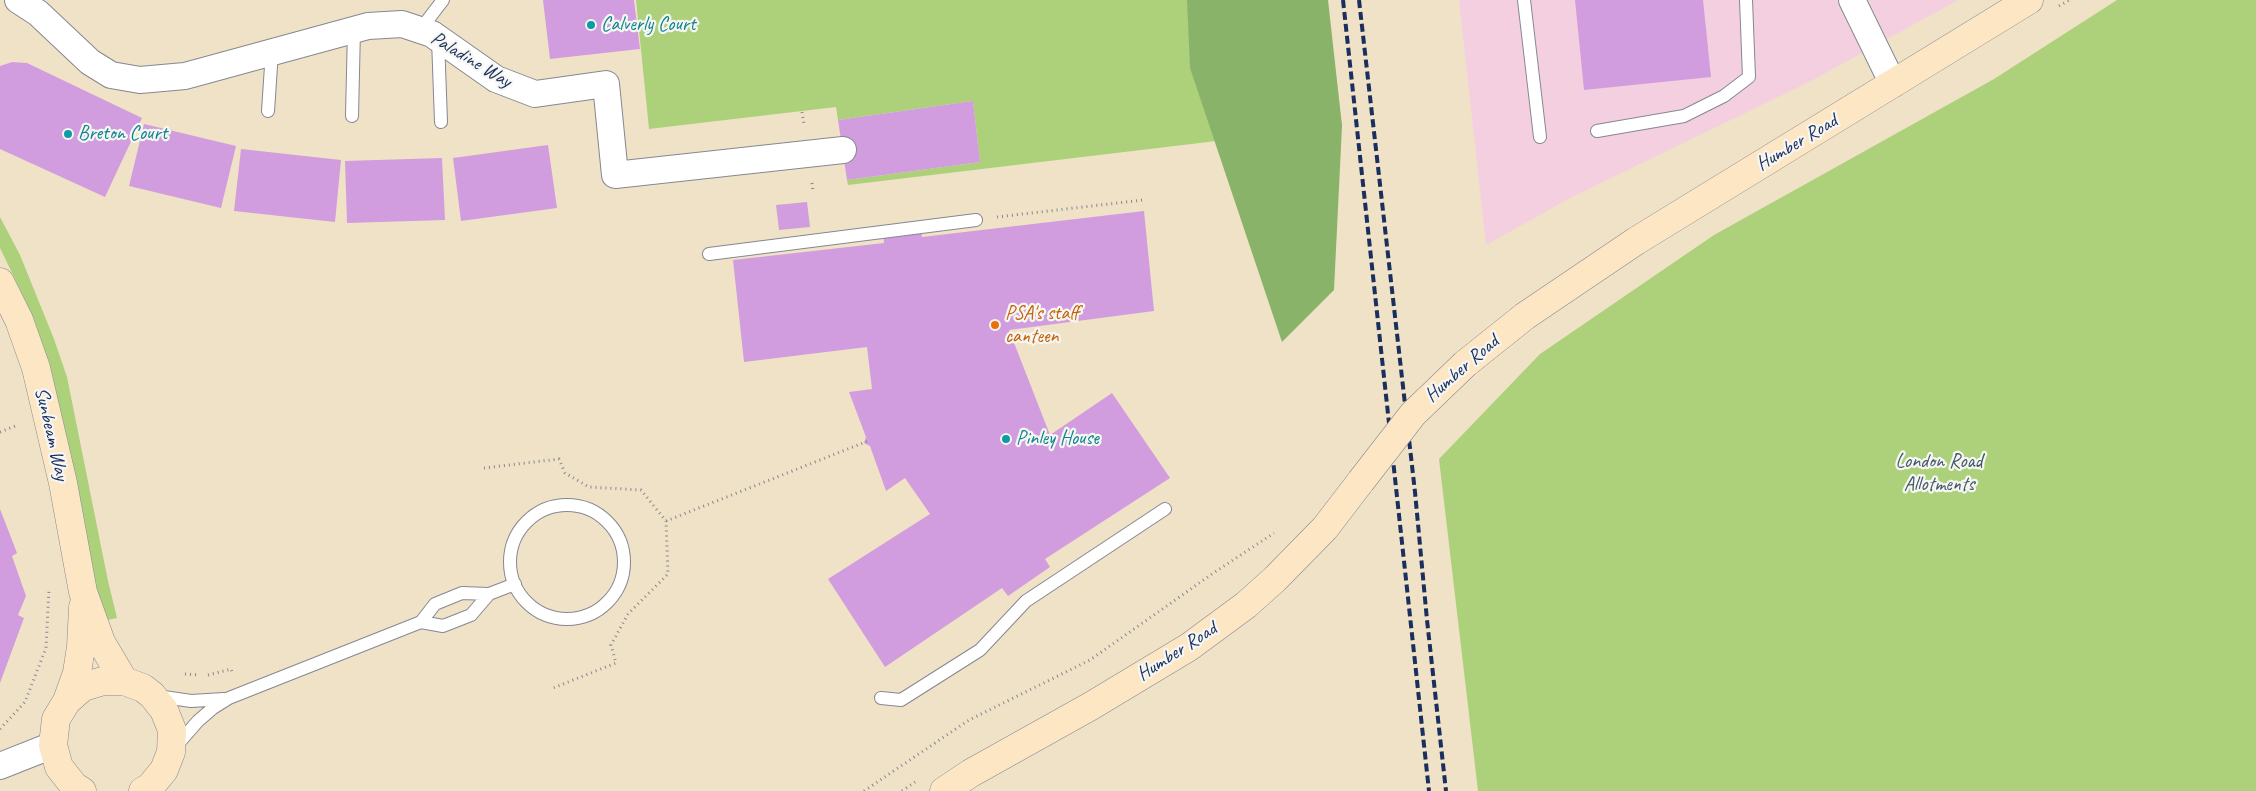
<!DOCTYPE html>
<style>
body{margin:0}
canvas{display:block;background:#efe2c6}
</style>
<canvas width="2256" height="791"></canvas>
<script>
const g = document.querySelector('canvas').getContext('2d');
g.lineJoin = 'round';
function fill(path, color) {
  g.fillStyle = color;
  g.fill(path, 'evenodd');
}
function shape(rows) {
  const path = new Path2D();
  for (const r of rows) {
    if (r.length === 3) {
      path.moveTo(r[0] + r[2], r[1]);
      path.arc(r[0], r[1], r[2], 0, 2 * Math.PI);
      continue;
    }
    path.moveTo(r[0], r[1]);
    for (let i = 2; i < r.length; i += 2) path.lineTo(r[i], r[i + 1]);
  }
  return path;
}
function trace(path, color, width, dash) {
  g.strokeStyle = color;
  g.lineWidth = width;
  g.lineCap = dash ? 'butt' : 'round';
  g.setLineDash(dash || []);
  g.stroke(path);
}
function drawText(font, color, halo, rows, align = 'center') {
  g.font = font + ' Caveat,sans-serif';
  g.lineWidth = 4.5;
  g.setLineDash([]);
  g.textBaseline = 'middle';
  g.strokeStyle = halo;
  g.fillStyle = color;
  for (const [text, x, y, turn = 0] of rows) {
    g.save();
    g.translate(x, y);
    g.rotate((+turn || 0) * Math.PI / 180);
    g.textAlign = isNaN(turn) ? turn : align;
    if (halo) g.strokeText(text, 0, 0);
    g.fillText(text, 0, 0);
    g.restore();
  }
}
const built = shape([
 [1459,0,1958,0,1811,81,1572,197,1486,245]
]);
const green = shape([
 [636,0,1327,0,1342,126,848,185,847,180,980,162,973,101,838,120,836,107,649,129],
 [2117,0,2256,0,2256,791,1478,791,1439,459,1540,354,1714,235,1994,79],
 [0,217,20,255,54,339,67,377,108,581,117,618,107,620,98,601,47,361,26,302,0,248]
]);
const forest = shape([
 [1187,0,1328,0,1342,126,1334,290,1282,342,1190,68]
]);
const building = shape([
 [543,0,634,0,640,49,550,59],
 [1575,0,1703,0,1711,77,1584,90],
 [12,62,27,63,142,118,105,197,0,149,0,66],
 [973,101,980,162,847,180,838,120],
 [144,124,236,146,221,208,129,186],
 [548,145,557,208,461,221,453,158],
 [241,149,341,160,335,222,234,211],
 [442,158,445,220,347,223,345,161],
 [807,202,810,227,779,230,776,205],
 [1144,211,1154,311,1009,330,1050,435,1112,393,1170,478,1045,559,1050,567,1008,596,1002,588,885,667,828,579,930,514,905,478,886,491,870,446,864,443,866,437,849,392,872,389,867,347,744,362,733,260,884,243,883,232,921,228,922,237],
 [0,509,17,553,12,556,26,596,18,615,24,618,0,683]
]);
const path = shape([
 [2059,6,2069,0],
 [802,112,804,124],
 [812,183,813,192],
 [997,217,1143,200],
 [0,432,18,425],
 [484,468,559,459,565,473,589,487,641,490,666,521,668,574,628,614,611,645,616,663,553,688],
 [666,521,868,441],
 [185,674,199,675],
 [208,675,231,669,232,672],
 [0,729,25,702,46,648,49,589],
 [864,791,969,720,1090,660,1212,574,1274,533],
 [902,791,915,782]
]);
const lane = shape([
 [1524,0,1540,137],
 [420,30,443,0],
 [438,39,441,122],
 [268,111,272,51],
 [352,116,354,29],
 [1597,131,1684,116,1724,96,1749,77,1746,0],
 [709,254,976,220],
 [567,562,57],
 [462,593,489,594,471,615,443,626,421,622,435,604,462,593],
 [489,594,515,584],
 [157,696,191,701,224,699],
 [881,698,901,700,980,650,1026,601,1165,509],
 [176,746,198,721,213,708,229,698,421,622]
]);
const street = shape([
 [18,0,38,13,90,62,111,75,140,80,185,76,368,26,402,24,432,34,496,79,535,94,606,84,615,175,843,150],
 [1852,0,1893,84],
 [0,766,53,745]
]);
const secondary = shape([
 [0,282,19,320,36,368,63,483,83,592,101,642,124,681],
 [1465,364,1525,316,1636,241,2029,0],
 [67,701,77,673,81,647,83,607],
 [82,791,74,786,59,767,53,745,56,719,67,701,83,687,103,681,124,681,143,688,152,695,164,710,172,730,171,752,164,770,150,787,143,791],
 [944,791,971,773,1091,706,1189,647,1246,605,1275,579,1325,528,1361,481]
]);
const rail = shape([
 [1343,0,1429,791],
 [1359,0,1415,492,1427,620,1446,791]
]);
const secondaryBridge = shape([
 [1361,481,1413,414,1465,364]
]);
const markers = [
 [591,25,5,"#0f9aa8"],
 [68,134,5,"#0f9aa8"],
 [995,325,5,"#e8710a"],
 [1006,439,5,"#0f9aa8"]
];
const cultureNames = [
 ["Calverly Court",601,25],
 ["Breton Court",78,134],
 ["Pinley House",1016,439]
];
const streetNames = [
 ["Paladine Way",471,60,31],
 ["Humber Road",1797,143,-31],
 ["Humber Road",1462,369,-41],
 ["Sunbeam Way",51,434,77],
 ["Humber Road",1177,652,-33]
];
const foodNames = [
 ["PSA's staff",1005,314],
 ["canteen",1005,337]
];
const parkNames = [
 ["London Road",1939,462],
 ["Allotments",1939,485]
];
fill(built, '#f3cfdf');
fill(green, '#add17a');
fill(forest, '#8ab36a');
fill(building, '#d29dde');
trace(lane, '#858892', 14);
trace(street, '#858892', 28);
trace(secondary, '#858892', 29);
trace(path, '#858892', 3, [1, 4]);
trace(lane, '#fff', 12);
trace(street, '#fff', 26);
trace(secondary, '#fce6c4', 28);
trace(rail, '#1b2f5e', 4, [8, 4]);
trace(secondaryBridge, '#858892', 29, []);
trace(secondaryBridge, '#fce6c4', 28);
for (const [x, y, r, color] of markers) {
  const dot = new Path2D();
  dot.arc(x, y, r, 0, 2 * Math.PI);
  g.fillStyle = color;
  g.fill(dot);
  trace(dot, '#f6f6f2', 2);
}
drawText('20px', '#0d838f', '#f6f6f2', cultureNames, 'left');
drawText('20px', '#1b2f5e', '#f6f6f2', streetNames);
drawText('20px', '#c56008', '#f6f6f2', foodNames, 'left');
drawText('20px', '#405865', '#f6f6f2', parkNames);
</script>
